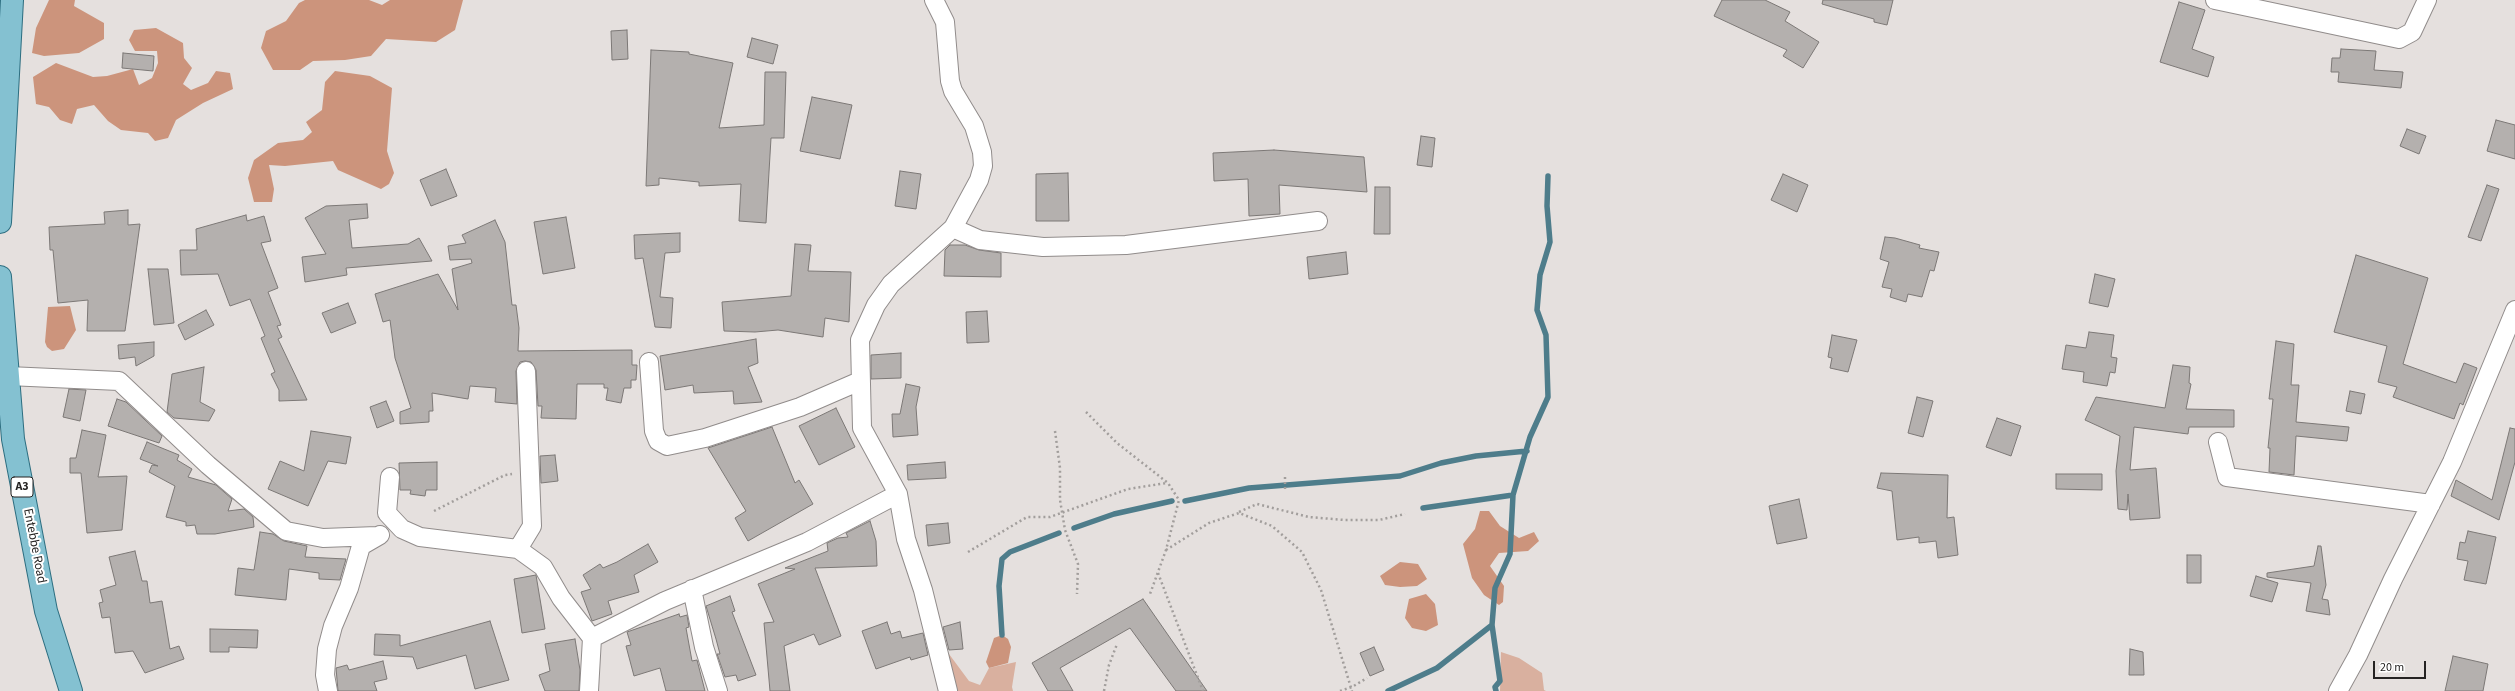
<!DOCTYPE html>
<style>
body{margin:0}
#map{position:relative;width:2515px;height:691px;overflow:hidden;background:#e5e0de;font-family:"Source Sans 3",sans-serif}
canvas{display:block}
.scale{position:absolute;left:2373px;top:661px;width:53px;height:18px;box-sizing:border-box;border:2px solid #252322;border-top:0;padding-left:5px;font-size:12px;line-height:14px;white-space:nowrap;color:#252322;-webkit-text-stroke:3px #fff;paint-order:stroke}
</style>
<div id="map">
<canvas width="2515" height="691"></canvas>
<div class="scale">20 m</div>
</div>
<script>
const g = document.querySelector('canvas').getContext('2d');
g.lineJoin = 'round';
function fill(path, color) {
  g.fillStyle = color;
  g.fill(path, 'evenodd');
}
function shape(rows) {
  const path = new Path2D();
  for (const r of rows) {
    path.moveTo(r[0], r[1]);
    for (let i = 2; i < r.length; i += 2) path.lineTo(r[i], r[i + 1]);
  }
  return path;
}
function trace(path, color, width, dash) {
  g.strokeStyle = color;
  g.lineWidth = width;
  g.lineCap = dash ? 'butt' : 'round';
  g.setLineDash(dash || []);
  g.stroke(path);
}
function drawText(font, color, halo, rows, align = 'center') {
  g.font = font + ' "Source Sans 3",sans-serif';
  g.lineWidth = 4;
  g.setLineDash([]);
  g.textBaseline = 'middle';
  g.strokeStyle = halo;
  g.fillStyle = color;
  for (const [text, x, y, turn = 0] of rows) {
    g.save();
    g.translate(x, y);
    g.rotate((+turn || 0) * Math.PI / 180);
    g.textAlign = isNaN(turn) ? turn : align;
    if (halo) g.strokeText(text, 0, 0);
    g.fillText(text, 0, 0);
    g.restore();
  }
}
const green = shape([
 [1501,652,1519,658,1542,673,1544,690,1546,691,1500,691],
 [949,654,969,681,980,685,989,668,1016,662,1012,687,1013,691,947,691,939,657]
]);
const forest = shape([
 [49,0,75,0,74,6,104,23,104,39,79,53,44,56,32,53,36,28],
 [305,0,369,0,382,5,390,0,463,0,455,30,436,42,386,39,371,56,345,60,313,61,300,70,273,70,261,48,266,31,286,21,299,3],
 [156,28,183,43,184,58,192,68,183,84,191,90,208,83,216,71,230,73,233,89,203,103,176,120,168,138,155,141,148,133,121,130,108,121,94,105,77,109,72,124,60,120,49,107,36,104,33,77,56,63,93,77,107,76,133,69,139,85,152,78,158,63,157,51,135,51,129,40,134,30],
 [335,71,370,76,392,88,387,151,394,173,389,184,381,189,338,170,333,161,285,166,269,165,274,189,272,202,254,202,248,178,254,160,278,143,303,140,312,132,306,122,322,110,325,82],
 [70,306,76,330,64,349,52,351,47,347,45,342,48,307],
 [1480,511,1489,511,1500,526,1519,538,1534,532,1539,541,1528,551,1499,553,1490,566,1504,586,1503,602,1499,605,1484,595,1472,578,1463,544,1475,529],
 [1400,562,1418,564,1427,579,1417,586,1400,587,1385,585,1380,576],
 [1426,594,1435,604,1438,625,1426,631,1412,628,1405,618,1409,599],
 [1002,635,1008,639,1011,647,1008,663,989,668,986,662,994,638]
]);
const stream = shape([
 [1185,501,1249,488,1400,476,1441,463,1476,456,1527,451],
 [1423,508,1513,495],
 [1074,528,1114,514,1172,501],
 [1002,635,999,586,1002,559,1010,552,1059,533],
 [1388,691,1437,668,1492,625],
 [1496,691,1495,687,1500,681,1492,625,1495,588,1510,554,1513,495,1530,437,1548,397,1546,335,1537,310,1540,275,1550,242,1547,206,1548,176]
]);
const building = shape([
 [1722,0,1765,0,1790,12,1785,21,1819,42,1803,68,1783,56,1787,50,1714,16,1722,0],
 [1823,0,1893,0,1887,25,1874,22,1874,19,1822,4,1823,0],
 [2179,2,2205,10,2192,49,2214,57,2208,77,2160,62,2179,2],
 [627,30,628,59,612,60,611,31,627,30],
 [752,38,778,45,773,64,747,57,752,38],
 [2341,49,2376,51,2374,70,2403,72,2401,88,2338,82,2339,72,2331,72,2332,58,2340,58,2341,49],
 [651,50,689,52,689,54,733,63,719,128,764,125,765,72,786,72,784,138,771,138,766,223,739,221,741,184,699,186,699,182,659,178,659,185,646,186,651,50],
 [123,53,154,56,153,71,122,68,123,53],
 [812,97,852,105,840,159,800,151,812,97],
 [2496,120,2515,125,2515,159,2487,151,2496,120],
 [2407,129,2426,136,2419,154,2400,146,2407,129],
 [1421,136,1435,138,1432,167,1417,165,1421,136],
 [1274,150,1364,157,1367,192,1279,185,1280,214,1249,216,1248,179,1214,181,1213,153,1274,150],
 [446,169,457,196,431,206,420,180,446,169],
 [900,171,921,174,916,209,895,206,900,171],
 [1068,173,1069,221,1036,221,1036,174,1068,173],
 [1783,174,1808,185,1797,212,1771,200,1783,174],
 [2487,185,2499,189,2481,241,2468,237,2487,185],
 [1375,187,1390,187,1390,234,1374,234,1375,187],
 [367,204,368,218,349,220,352,248,408,244,419,238,432,261,346,268,347,275,305,282,302,257,326,254,305,218,326,206,367,204],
 [128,210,128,225,140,224,125,331,87,331,88,300,58,303,53,250,50,250,49,227,105,224,104,212,128,210],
 [246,215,247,221,264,216,271,241,261,243,278,288,268,292,281,325,277,326,282,337,278,339,307,400,279,401,279,390,271,374,275,372,261,338,265,336,250,299,230,306,218,274,181,275,180,250,197,250,196,229,246,215],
 [566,217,575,268,543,274,534,222,566,217],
 [495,220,505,242,512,305,516,305,519,328,518,351,632,350,632,365,637,365,636,380,631,380,631,388,624,388,621,403,606,400,608,388,604,388,604,384,577,384,576,419,541,418,542,406,538,406,536,370,531,362,525,361,520,362,516,371,517,404,495,402,496,388,470,386,468,399,432,393,433,411,429,411,429,422,400,424,400,412,411,408,395,358,390,320,383,322,375,294,438,274,458,310,452,269,472,263,471,259,450,260,448,246,466,243,462,235,495,220],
 [680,233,680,252,665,253,660,297,673,298,671,328,655,327,643,258,635,259,634,235,680,233],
 [1885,237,1895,238,1920,245,1919,248,1939,252,1934,271,1930,270,1922,297,1908,294,1906,302,1890,297,1892,289,1882,287,1889,262,1880,259,1885,237],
 [795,244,811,245,808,271,851,272,849,322,825,318,823,337,778,330,755,332,724,331,722,302,791,296,795,244],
 [950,245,965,245,979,250,1001,253,1001,277,944,276,945,250,950,245],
 [1346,252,1348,274,1309,279,1307,257,1346,252],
 [2356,255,2428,278,2403,364,2456,383,2464,363,2477,368,2463,405,2460,403,2454,419,2393,397,2397,387,2378,382,2387,346,2334,332,2356,255],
 [148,269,168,269,174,323,154,325,148,269],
 [2095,274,2115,279,2108,307,2089,303,2095,274],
 [348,303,356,323,331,333,322,313,348,303],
 [206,310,214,325,185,340,178,325,206,310],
 [987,311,989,342,967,343,966,312,987,311],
 [2089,332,2114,335,2111,357,2117,358,2115,373,2110,372,2107,386,2083,382,2084,372,2062,369,2066,345,2086,348,2089,332],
 [1832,335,1857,340,1848,372,1830,368,1832,358,1828,357,1832,335],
 [756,339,758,363,748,367,762,402,734,404,733,391,694,393,693,385,665,390,660,356,756,339],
 [2276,341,2294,344,2291,385,2299,385,2296,422,2349,427,2347,441,2296,436,2294,475,2269,472,2270,448,2268,448,2273,399,2269,399,2276,341],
 [154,342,154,356,136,366,135,357,119,359,118,345,154,342],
 [901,353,901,378,871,379,871,355,901,353],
 [2173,365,2190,367,2189,383,2191,384,2186,409,2234,410,2234,427,2189,427,2188,434,2134,427,2130,470,2156,468,2160,518,2130,520,2128,494,2127,510,2118,509,2116,471,2120,436,2085,420,2096,397,2165,408,2173,365],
 [204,367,200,402,215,410,209,421,174,418,167,412,172,374,204,367],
 [906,384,920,387,916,407,918,435,893,437,892,414,900,414,906,384],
 [69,389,86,390,80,421,63,417,69,389],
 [2350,391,2365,394,2361,414,2346,411,2350,391],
 [1917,397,1933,401,1923,437,1908,433,1917,397],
 [117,399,126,402,162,436,159,443,108,426,117,399],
 [386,401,394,421,377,428,370,407,386,401],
 [836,408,855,447,819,465,799,426,836,408],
 [1997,418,2021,426,2011,456,1986,447,1997,418],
 [772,427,795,483,799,480,813,504,748,541,735,518,746,511,708,448,772,427],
 [2510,428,2515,429,2515,462,2499,520,2451,496,2456,480,2492,500,2510,428],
 [82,430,106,435,98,477,127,476,122,530,87,533,81,473,70,473,70,458,76,458,82,430],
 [311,431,351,437,346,464,328,461,308,506,268,489,280,461,304,471,311,431],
 [147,442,179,455,177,460,192,469,188,477,216,485,232,499,228,511,244,509,253,517,254,527,215,534,197,534,195,525,186,526,186,522,166,517,175,486,149,472,152,465,158,466,140,459,147,442],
 [555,455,558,481,541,483,540,456,555,455],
 [437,462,437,490,426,490,425,496,410,494,411,490,400,490,399,463,437,462],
 [945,462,946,478,908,480,907,465,945,462],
 [1881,473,1948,475,1947,518,1954,517,1958,555,1938,558,1936,541,1919,543,1919,537,1897,540,1892,491,1877,488,1881,473],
 [2056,474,2102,474,2102,490,2056,489,2056,474],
 [1799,499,1807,538,1777,544,1769,506,1799,499],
 [870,521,876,541,877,566,815,568,841,636,819,645,814,634,784,646,790,691,770,691,764,623,774,622,758,584,795,569,785,568,828,551,827,543,838,538,848,537,846,533,870,521],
 [948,523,950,543,928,546,926,525,948,523],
 [2468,531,2496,537,2486,584,2464,580,2468,561,2457,559,2460,542,2465,543,2468,531],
 [260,532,273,534,284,541,307,546,305,557,346,559,340,580,319,579,319,573,289,569,286,600,235,595,238,568,254,570,260,532],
 [648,544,658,562,634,575,639,592,608,601,612,614,592,621,581,592,591,589,583,575,600,564,603,568,617,562,648,544],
 [2318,546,2321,546,2326,585,2322,599,2328,600,2330,615,2306,611,2311,583,2267,577,2267,573,2314,566,2318,546],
 [135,551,142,581,147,581,150,603,162,601,170,649,179,646,184,659,145,673,133,651,115,653,110,617,102,618,99,603,103,602,100,590,116,585,109,557,135,551],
 [2187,555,2201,555,2201,583,2187,583,2187,555],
 [536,575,545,629,522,633,514,579,536,575],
 [2256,576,2278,583,2272,602,2250,596,2256,576],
 [730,596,735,611,732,612,756,675,738,681,736,675,725,677,717,654,720,654,716,639,706,606,730,596],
 [1143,599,1207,691,1176,691,1130,628,1060,668,1073,691,1048,691,1032,663,1143,599],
 [679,614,680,617,687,615,689,627,686,628,692,661,697,660,705,691,666,691,660,668,634,676,626,646,631,645,627,632,679,614],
 [490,621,509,680,475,689,466,655,417,669,413,657,374,655,375,634,400,635,400,646,490,621],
 [887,622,891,634,900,631,902,638,923,633,928,655,911,660,910,657,876,669,862,631,887,622],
 [960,622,963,649,949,650,943,627,960,622],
 [210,629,258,630,257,648,229,647,229,652,210,652,210,629],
 [575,639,580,670,579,691,545,691,539,675,550,671,545,644,575,639],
 [1374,647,1384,670,1370,676,1360,653,1374,647],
 [2130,649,2143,652,2144,675,2129,675,2130,649],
 [2453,656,2488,664,2483,691,2445,691,2453,656],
 [383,661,387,679,374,682,377,691,338,691,336,668,347,665,349,670,383,661]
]);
const path = shape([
 [1086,412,1117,443,1168,483,1179,500,1166,550,1150,594],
 [1055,431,1060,468,1060,500,1065,530,1078,564,1077,594],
 [1285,489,1285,474],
 [434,511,505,475,512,474],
 [1239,512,1257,504,1309,517,1345,520,1379,520,1405,514],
 [1166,550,1209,523,1239,513,1272,526,1302,552,1321,590,1352,691],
 [968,552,1027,517,1050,517,1128,489,1167,483],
 [1158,573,1203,691],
 [1104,691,1109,665,1117,644],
 [1340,691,1352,687,1367,678]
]);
const minor = shape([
 [2215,0,2399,39,2412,32,2427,0],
 [953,228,980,240,1043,247,1126,245,1318,221],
 [649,362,654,431,658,441,667,446,705,438,800,407,860,381],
 [8,376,119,381,208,465,286,531,323,538,377,536],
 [2218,442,2227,477,2431,504],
 [390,477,387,513,402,529,420,537,518,549,543,567,561,598,592,638,589,691],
 [898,494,906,539,923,590,948,691],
 [518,549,532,526,526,371],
 [692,589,704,647,718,691],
 [592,638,665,601,807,542,898,494,862,428,860,340,876,305,891,284,953,228,979,180,983,166,982,152,974,126,953,91,950,81,945,22,934,0],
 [328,691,325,675,327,649,333,626,349,588,361,546,380,535],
 [2338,691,2358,655,2393,579,2452,462,2515,310]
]);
const primary = shape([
 [0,222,12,0],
 [0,277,13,439,46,611,71,691]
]);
const shields = [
 [22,487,22]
];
const shieldNames = [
 ["A3",22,487]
];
const streetNames = [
 ["Entebbe Road",34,546,79]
];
fill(green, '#d9b09f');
fill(forest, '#cc947c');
trace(stream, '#4e7d8b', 5.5);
fill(building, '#b4b0ae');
trace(building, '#7c7876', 1);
trace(minor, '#918c8b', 20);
trace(primary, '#2d6e80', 24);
trace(path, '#a29e9c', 2.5, [2, 3]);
trace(minor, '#fff', 18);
trace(primary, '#84c1d1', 22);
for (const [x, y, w] of shields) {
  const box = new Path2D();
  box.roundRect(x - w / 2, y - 10, w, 20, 3);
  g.fillStyle = '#fff';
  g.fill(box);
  trace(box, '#252322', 1);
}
drawText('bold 12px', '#252322', null, shieldNames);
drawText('13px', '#252322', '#fff', streetNames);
</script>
